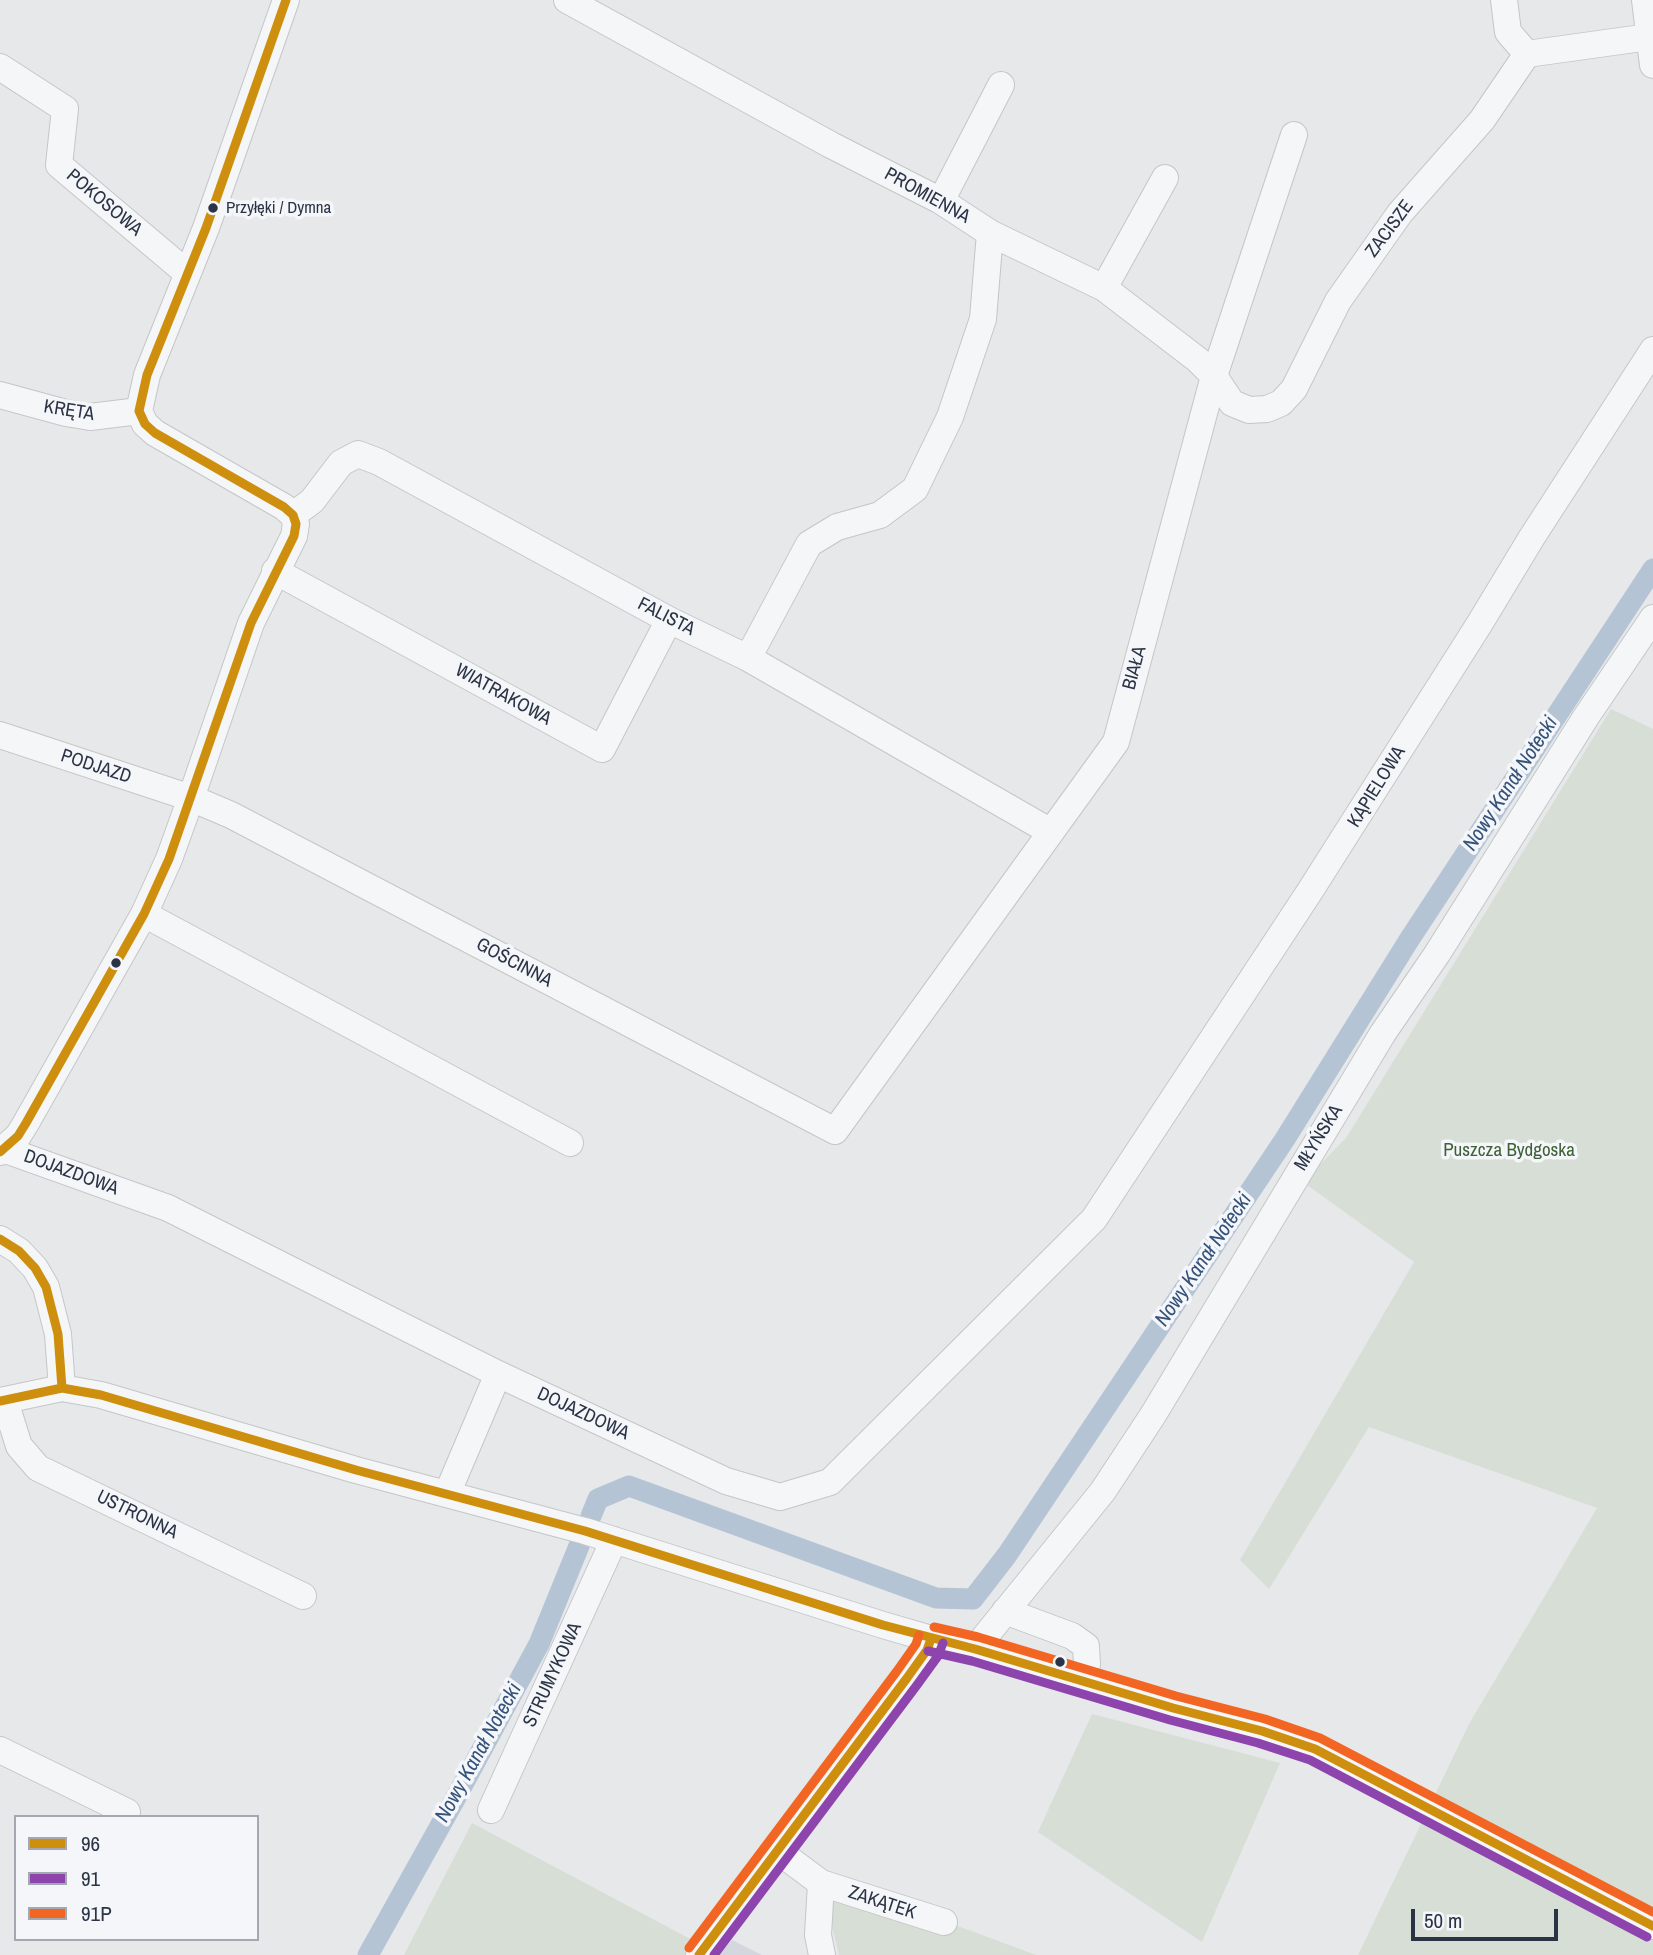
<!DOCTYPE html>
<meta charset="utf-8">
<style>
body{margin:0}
#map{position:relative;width:1653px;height:1955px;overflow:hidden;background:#e6e8ea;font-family:"Archivo Narrow",sans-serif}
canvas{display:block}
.legend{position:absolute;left:14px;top:1815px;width:245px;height:126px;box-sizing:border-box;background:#f4f6f9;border:2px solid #a4a8b1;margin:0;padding:9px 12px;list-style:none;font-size:21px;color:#2b3445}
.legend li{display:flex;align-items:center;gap:14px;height:35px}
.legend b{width:35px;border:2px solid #a4a8b1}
.scale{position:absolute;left:1411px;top:1909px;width:147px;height:32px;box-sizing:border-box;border:4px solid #2b3445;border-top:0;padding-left:9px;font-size:21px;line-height:24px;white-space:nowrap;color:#2b3445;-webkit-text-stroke:5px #f4f6f9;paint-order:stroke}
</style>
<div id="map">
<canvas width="1653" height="1955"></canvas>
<ul class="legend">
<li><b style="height:9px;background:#ce8f0e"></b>96</li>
<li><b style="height:9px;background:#8e44ad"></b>91</li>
<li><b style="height:9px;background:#f26522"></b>91P</li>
</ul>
<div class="scale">50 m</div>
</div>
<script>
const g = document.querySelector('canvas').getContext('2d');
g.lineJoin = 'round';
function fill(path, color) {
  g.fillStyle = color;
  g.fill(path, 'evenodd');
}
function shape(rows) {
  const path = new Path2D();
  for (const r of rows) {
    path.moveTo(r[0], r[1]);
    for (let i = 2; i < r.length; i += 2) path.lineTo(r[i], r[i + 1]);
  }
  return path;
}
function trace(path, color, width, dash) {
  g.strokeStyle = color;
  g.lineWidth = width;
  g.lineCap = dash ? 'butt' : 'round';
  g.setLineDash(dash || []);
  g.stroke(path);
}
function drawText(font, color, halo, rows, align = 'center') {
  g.font = font + ' "Archivo Narrow",sans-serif';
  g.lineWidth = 7;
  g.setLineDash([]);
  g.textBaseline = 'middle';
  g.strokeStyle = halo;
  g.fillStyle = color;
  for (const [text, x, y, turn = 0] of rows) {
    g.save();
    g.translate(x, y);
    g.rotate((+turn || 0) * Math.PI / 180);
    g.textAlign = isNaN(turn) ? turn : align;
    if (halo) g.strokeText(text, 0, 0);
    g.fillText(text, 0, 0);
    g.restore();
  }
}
const built = shape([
 [732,1940,762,1955,719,1955]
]);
const green = shape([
 [1611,709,1653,729,1653,1955,1358,1955,1469,1724,1597,1508,1369,1427,1269,1589,1240,1560,1414,1262,1303,1182,1346,1138],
 [1092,1714,1280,1763,1202,1942,1038,1832],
 [472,1823,696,1942,685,1955,404,1955],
 [836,1881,1036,1955,839,1955,829,1913]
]);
const canal = shape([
 [591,1516,598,1499,629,1486,936,1598,973,1599,1007,1555,1285,1139,1409,940,1653,569],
 [368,1955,454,1801,539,1644,579,1546]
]);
const minor = shape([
 [567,0,831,145,941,201,990,233,1104,288,1198,360,1214,376,1232,403,1249,410,1267,409,1281,403,1294,389,1338,301,1400,213,1482,120,1527,54],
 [1504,0,1508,32,1527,54,1649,37],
 [1645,0,1653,65],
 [0,67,65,109,59,165,187,273],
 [941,201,1001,85],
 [1104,288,1165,178],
 [0,395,66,413,90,417,139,411],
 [139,411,147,375,206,228,286,0],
 [293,515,312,501,341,463,358,454,379,462,669,620,748,658,1051,832],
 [275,571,602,749,669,620],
 [748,658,809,544,837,527,880,515,915,489,950,417,983,319,990,233],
 [0,735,191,798,231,815,835,1131,1116,742,1214,376,1294,135],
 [144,914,570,1143],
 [0,1148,168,1208,498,1374,726,1481,780,1497,830,1482,1094,1219,1310,891,1480,623,1532,537,1653,350],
 [0,1152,18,1136,26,1123,144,914,169,859,191,798,251,623,294,536,296,524,293,515,284,507,155,433,145,424,139,411],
 [0,1239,19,1251,35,1268,46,1287,58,1334,62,1388],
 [0,1401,62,1388,101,1395,356,1470,585,1531,883,1625,931,1639,975,1649,1173,1708,1262,1731,1315,1749,1653,1926],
 [5,1401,19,1446,38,1468,303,1596],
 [447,1494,498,1374],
 [1005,1611,1072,1636,1086,1646,1087,1665,1080,1680],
 [975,1649,1103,1491,1153,1415,1383,1033,1437,954,1586,717,1653,618],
 [0,1750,127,1812],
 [491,1810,614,1540],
 [778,1851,821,1883,818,1935,822,1955],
 [821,1883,944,1922],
 [699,1955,907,1678,927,1650,931,1639]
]);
const bus1 = shape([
 [139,411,147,375,206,228,286,0],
 [0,1152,18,1136,26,1123,144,914,169,859,251,623,294,536,296,524,293,515,284,507,155,433,145,424,139,411],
 [0,1239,19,1251,35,1268,46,1287,58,1334,62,1388],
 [0,1401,62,1388,101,1395,356,1470,585,1531,883,1625,975,1649,1173,1708,1262,1731,1315,1749,1653,1926],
 [699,1955,907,1678,927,1650,931,1639]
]);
const bus2 = shape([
 [928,1651,972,1661,1170,1720,1258,1743,1310,1760,1647,1937],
 [714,1955,917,1685,938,1656,943,1643]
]);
const bus3 = shape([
 [934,1627,978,1637,1176,1696,1265,1719,1320,1738,1653,1912],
 [689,1948,897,1671,916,1644,919,1635]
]);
const markers = [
 [213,208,6,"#2b3445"],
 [116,963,6,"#2b3445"],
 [1060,1662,6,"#2b3445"]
];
const busNames = [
 ["Przyłęki / Dymna",226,208]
];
const streetNames = [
 ["PROMIENNA",927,196,29],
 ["POKOSOWA",104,203,40],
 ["ZACISZE",1390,229,-53],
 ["KRĘTA",69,411,9],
 ["FALISTA",666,617,27],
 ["BIAŁA",1135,668,-75],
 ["WIATRAKOWA",503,695,29],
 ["PODJAZD",96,767,18],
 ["KĄPIELOWA",1377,787,-58],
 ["GOŚCINNA",514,963,28],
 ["MŁYŃSKA",1319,1138,-58],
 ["DOJAZDOWA",71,1173,20],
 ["DOJAZDOWA",583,1414,25],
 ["USTRONNA",137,1515,26],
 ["STRUMYKOWA",553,1675,-65],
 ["ZAKĄTEK",882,1903,18]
];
const parkNames = [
 ["Puszcza Bydgoska",1509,1151]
];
const waterNames = [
 ["Nowy Kanał Notecki",1511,784,-57],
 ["Nowy Kanał Notecki",1204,1260,-56],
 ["Nowy Kanał Notecki",479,1753,-61]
];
fill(built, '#d4d7dd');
fill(green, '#d6ded6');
trace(canal, '#b4c4d5', 21);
trace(minor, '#c4c6c8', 28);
trace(minor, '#f5f6f7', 26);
trace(bus1, '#ce8f0e', 9);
trace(bus2, '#8e44ad', 9);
trace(bus3, '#f26522', 9);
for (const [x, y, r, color] of markers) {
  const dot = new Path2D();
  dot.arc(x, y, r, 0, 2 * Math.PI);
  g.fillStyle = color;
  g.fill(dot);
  trace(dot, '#f4f6f9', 2.5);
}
drawText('17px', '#2b3445', '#f4f6f9', busNames, 'left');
drawText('19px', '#2b3445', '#f4f6f9', streetNames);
drawText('19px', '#3f6138', '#f4f6f9', parkNames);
drawText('italic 21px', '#34527a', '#f4f6f9', waterNames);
</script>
